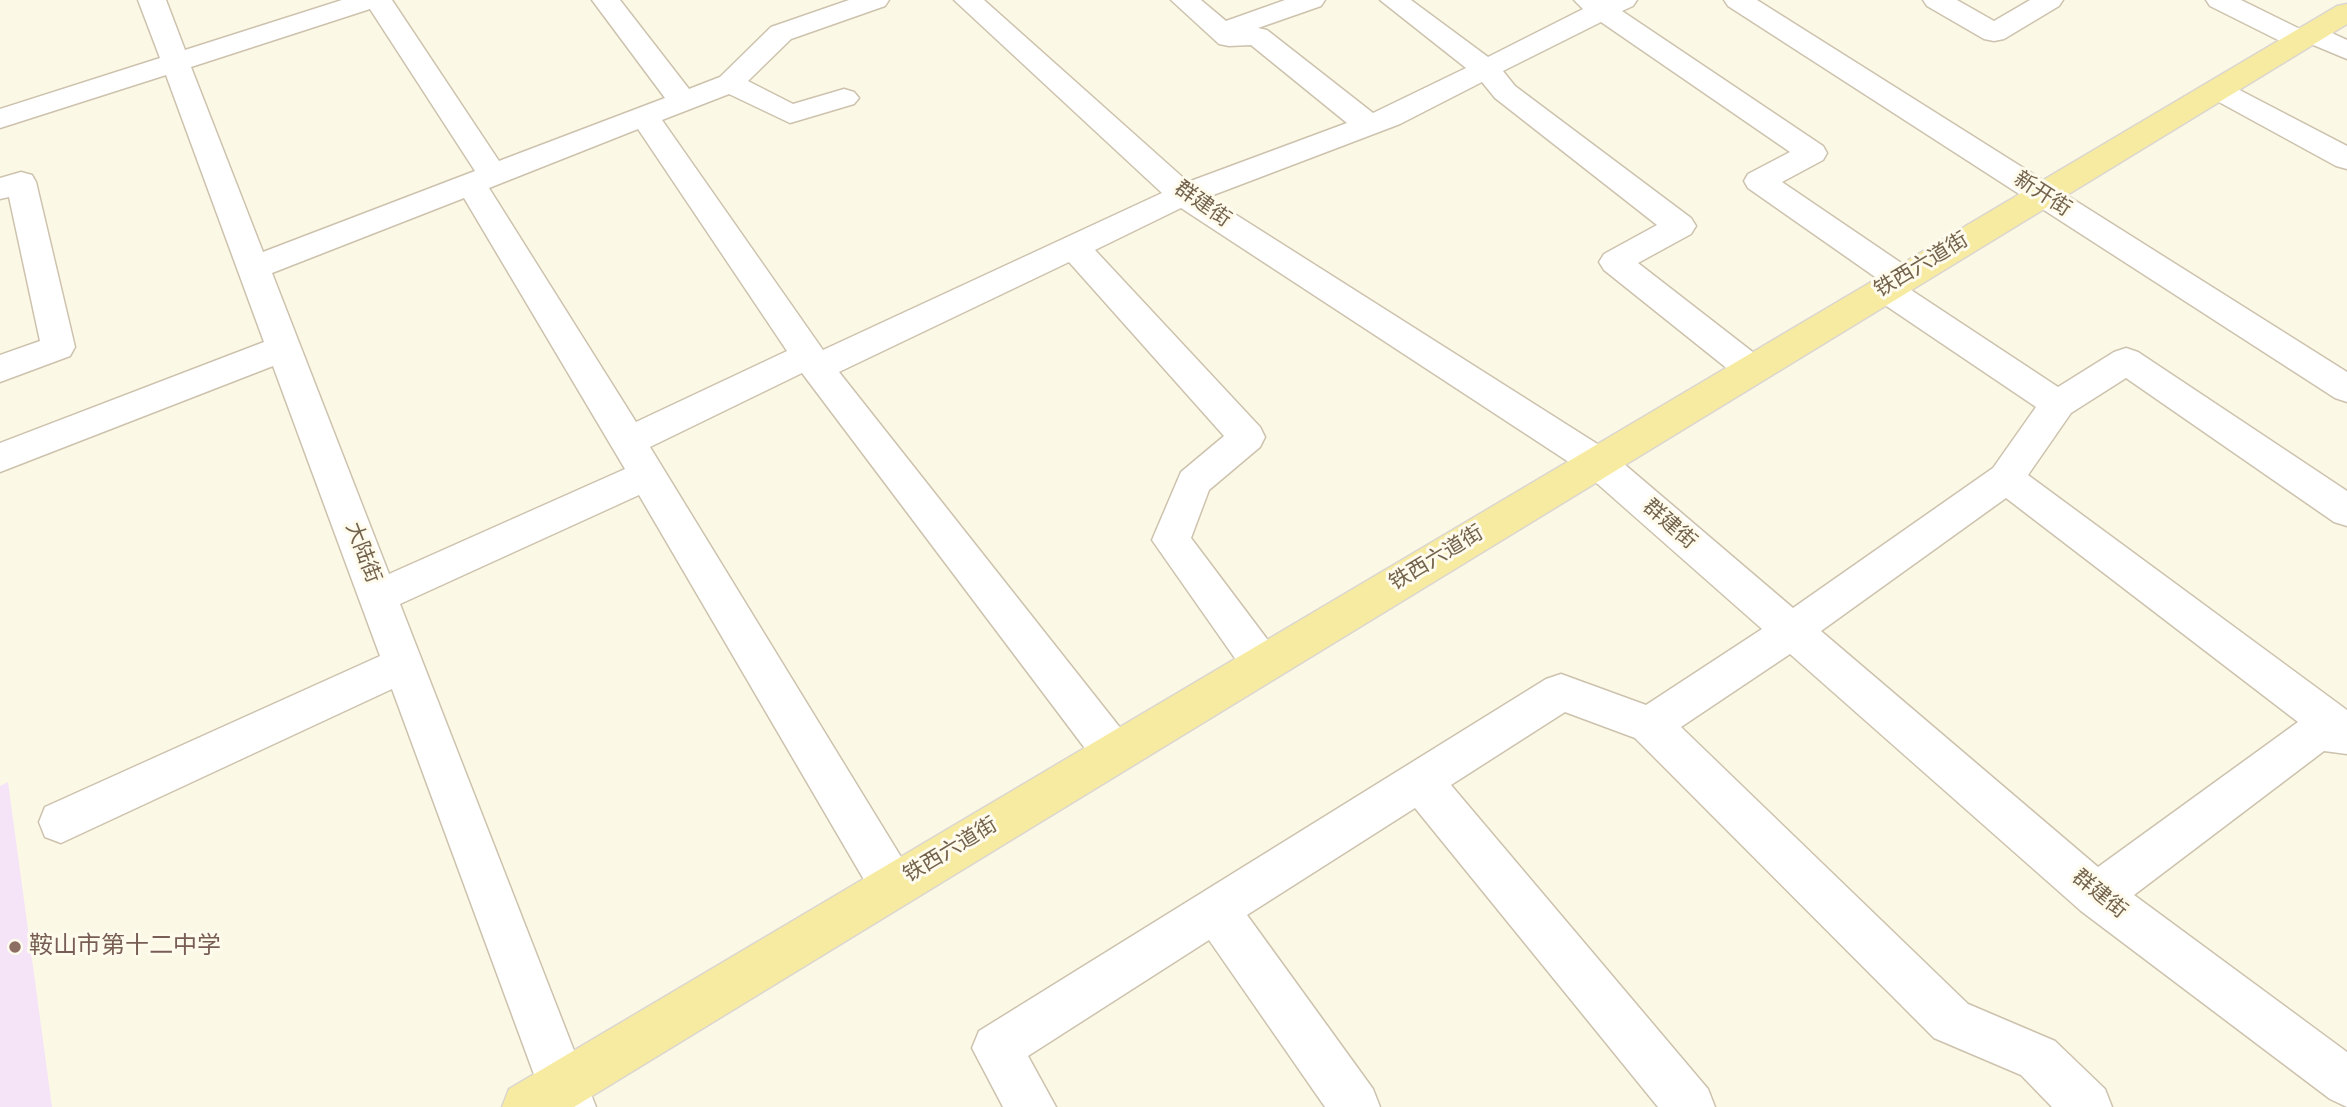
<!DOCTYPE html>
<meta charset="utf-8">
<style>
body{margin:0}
canvas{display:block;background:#fbf8e6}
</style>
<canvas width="2347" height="1107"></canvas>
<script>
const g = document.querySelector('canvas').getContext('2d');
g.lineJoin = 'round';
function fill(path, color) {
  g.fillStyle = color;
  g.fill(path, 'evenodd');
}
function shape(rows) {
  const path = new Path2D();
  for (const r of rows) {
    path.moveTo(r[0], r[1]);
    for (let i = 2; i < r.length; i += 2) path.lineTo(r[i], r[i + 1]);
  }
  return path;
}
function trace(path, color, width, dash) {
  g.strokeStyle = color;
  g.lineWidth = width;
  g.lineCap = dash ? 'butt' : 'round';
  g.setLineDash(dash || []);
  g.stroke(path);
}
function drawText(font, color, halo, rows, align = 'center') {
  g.font = font + ' Jost,"Noto Sans SC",sans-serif';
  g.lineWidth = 6;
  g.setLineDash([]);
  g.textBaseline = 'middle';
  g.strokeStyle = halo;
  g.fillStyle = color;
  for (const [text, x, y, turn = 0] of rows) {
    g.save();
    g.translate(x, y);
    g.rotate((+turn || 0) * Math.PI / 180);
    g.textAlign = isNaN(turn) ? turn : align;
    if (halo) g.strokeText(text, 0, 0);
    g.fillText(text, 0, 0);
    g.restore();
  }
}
const education = shape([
 [8,782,52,1107,0,1107,0,786]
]);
const minor = shape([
 [138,0,166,0,185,50,342,0,392,0,499,161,665,98,592,0,620,0,689,89,720,77,771,27,849,0,889,0,885,6,791,39,748,81,793,104,844,89,854,92,859,98,854,104,790,123,729,94,662,120,823,350,1162,193,954,0,984,0,1188,182,1347,123,1251,45,1229,46,1219,44,1171,0,1201,0,1226,21,1285,0,1325,0,1321,6,1258,28,1267,30,1373,113,1466,68,1380,0,1411,0,1488,57,1583,9,1574,0,1637,0,1633,6,1622,11,1823,146,1827,153,1823,160,1782,182,1913,271,1917,279,1913,287,1908,288,2058,387,2114,352,2126,348,2138,352,2347,491,2347,526,2334,522,2126,378,2071,413,2028,475,2347,710,2347,754,2324,751,2134,895,2347,1052,2347,1107,2330,1099,2081,911,1790,654,1681,727,1968,1004,2055,1041,2105,1089,2112,1107,2052,1107,2021,1075,1934,1038,1635,738,1565,712,1451,785,1708,1089,1715,1107,1658,1107,1415,808,1247,915,1373,1089,1380,1107,1325,1107,1209,940,1028,1056,1056,1107,1003,1107,972,1048,979,1031,1546,679,1561,674,1646,705,1762,629,1584,472,1181,208,1095,250,1260,427,1265,437,1260,447,1209,490,1191,538,1276,651,1282,664,1276,677,1262,682,1248,677,1152,540,1181,472,1224,436,1069,262,839,372,1129,739,1135,753,1129,767,1114,772,1099,767,802,373,650,447,909,870,916,886,909,902,893,908,877,902,639,495,400,604,596,1107,546,1107,392,689,61,843,45,837,39,822,45,807,380,656,273,366,0,472,0,443,264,342,166,75,0,128,0,109,160,58,138,0],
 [370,9,475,171,263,252,191,67,370,9],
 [1601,22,1790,152,1748,174,1744,181,1748,188,1878,279,1873,281,1868,289,1873,297,2036,407,1993,468,1793,608,1610,452,1208,197,1400,124,1482,82,1495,98,1657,225,1604,254,1599,262,1604,270,1739,378,1751,382,1763,378,1768,369,1763,360,1638,263,1691,234,1696,226,1691,218,1515,86,1503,71,1601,22],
 [638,129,787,351,636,422,489,188,638,129],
 [464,198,625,469,389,574,272,273,464,198],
 [2006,498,2298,722,2098,867,1821,631,2006,498],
 [1724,0,1757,0,2347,372,2347,402,2335,398,1728,6,1724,0],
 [1923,0,1957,0,1994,21,2030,0,2063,0,2059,6,2004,39,1994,41,1984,39,1927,6,1923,0],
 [2206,0,2241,0,2300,29,2311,26,2321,28,2347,40,2347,59,2311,44,2300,48,2290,46,2210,6,2206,0],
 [2218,81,2228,84,2347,146,2347,169,2336,166,2208,96,2204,90,2208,84,2218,81],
 [21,172,32,175,36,182,75,347,70,356,0,382,0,355,40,341,9,197,0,199,0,178,21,172]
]);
const major = shape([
 [2347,4,2347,24,574,1107,502,1107,509,1089,2337,6,2347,4]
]);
const markers = [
 [15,947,7,"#8d6e63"]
];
const streetNames = [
 ["新开街",2042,195,33],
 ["群建街",1202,205,35],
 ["铁西六道街",1922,266,-31],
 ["群建街",1669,525,41],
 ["大陆街",362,553,69],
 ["铁西六道街",1437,559,-31],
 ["铁西六道街",951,851,-31],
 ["群建街",2099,895,39]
];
const nearEducationnames = [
 ["鞍山市第十二中学",29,947]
];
fill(education, '#f5e3f8');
trace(minor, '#cdc2ad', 3);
trace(major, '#dbd6d0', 3);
fill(minor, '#fff');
fill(major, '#f7eba2');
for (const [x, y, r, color] of markers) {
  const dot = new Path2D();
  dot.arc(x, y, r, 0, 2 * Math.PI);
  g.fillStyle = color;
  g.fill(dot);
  trace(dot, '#fefbed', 2.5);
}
drawText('21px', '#74634c', '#fefbed', streetNames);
drawText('24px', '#785e54', '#fefbed', nearEducationnames, 'left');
</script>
